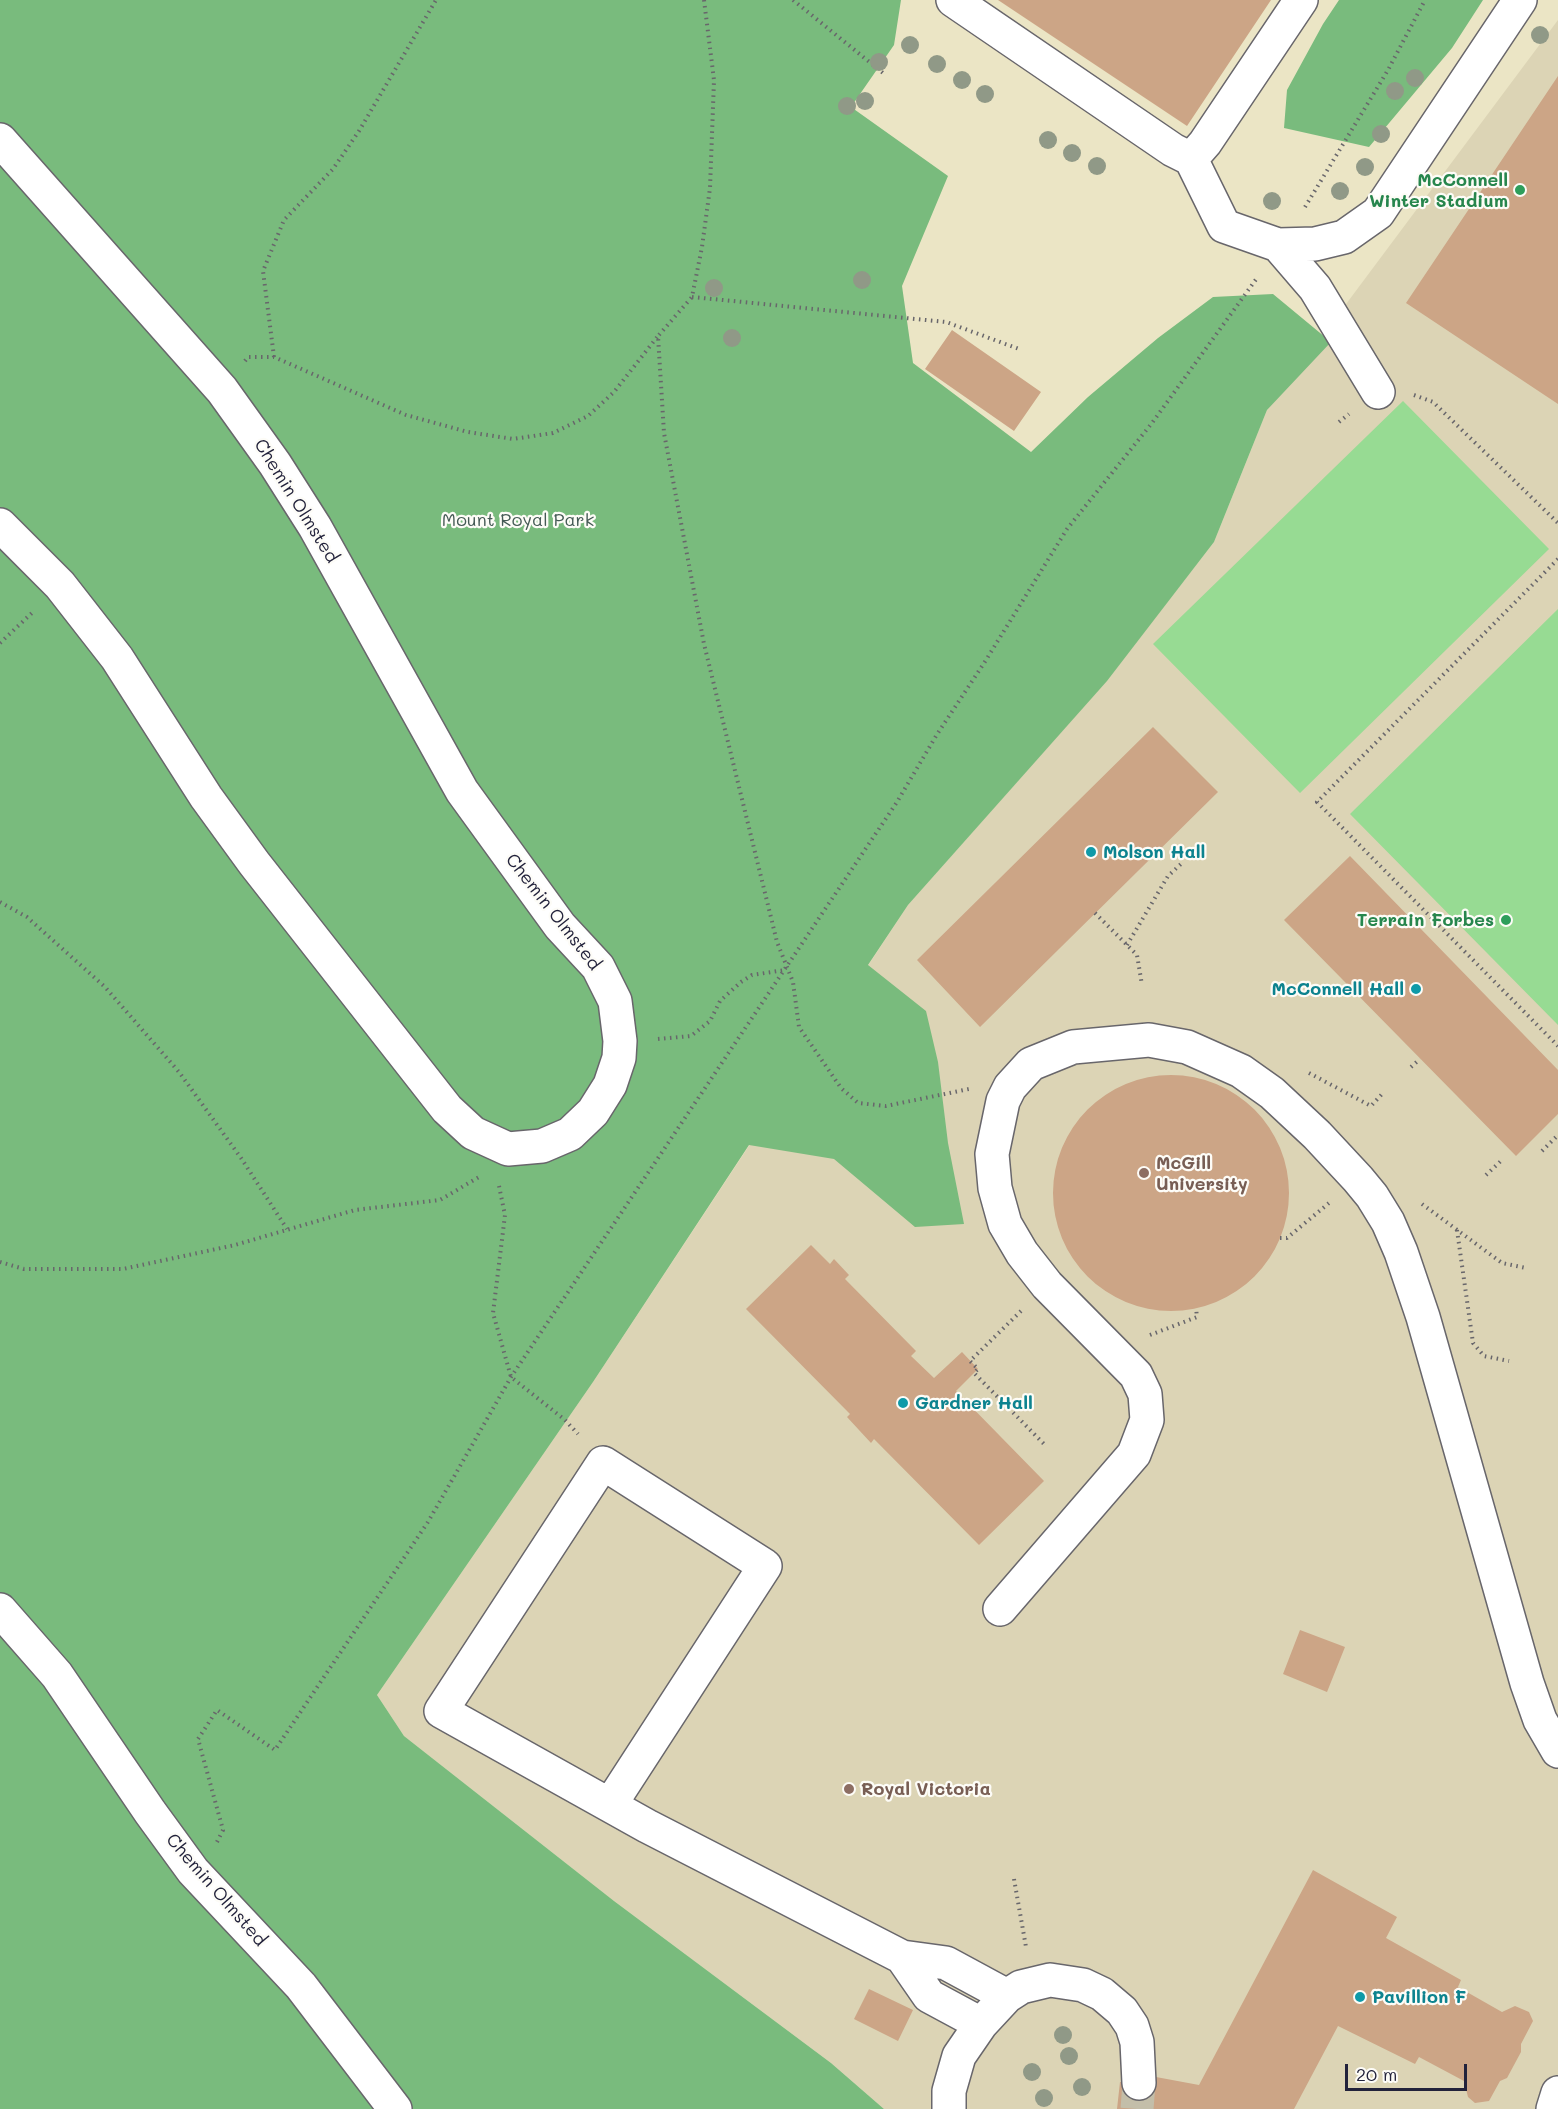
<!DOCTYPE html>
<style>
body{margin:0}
#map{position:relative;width:1558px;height:2109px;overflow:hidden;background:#ebe5c5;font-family:Mali,sans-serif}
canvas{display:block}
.scale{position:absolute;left:1345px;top:2064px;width:122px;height:27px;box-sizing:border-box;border:3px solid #22223b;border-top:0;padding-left:8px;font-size:18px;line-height:21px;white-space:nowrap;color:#22223b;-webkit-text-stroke:4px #fdfcf7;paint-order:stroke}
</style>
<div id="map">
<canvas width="1558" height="2109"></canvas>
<div class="scale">20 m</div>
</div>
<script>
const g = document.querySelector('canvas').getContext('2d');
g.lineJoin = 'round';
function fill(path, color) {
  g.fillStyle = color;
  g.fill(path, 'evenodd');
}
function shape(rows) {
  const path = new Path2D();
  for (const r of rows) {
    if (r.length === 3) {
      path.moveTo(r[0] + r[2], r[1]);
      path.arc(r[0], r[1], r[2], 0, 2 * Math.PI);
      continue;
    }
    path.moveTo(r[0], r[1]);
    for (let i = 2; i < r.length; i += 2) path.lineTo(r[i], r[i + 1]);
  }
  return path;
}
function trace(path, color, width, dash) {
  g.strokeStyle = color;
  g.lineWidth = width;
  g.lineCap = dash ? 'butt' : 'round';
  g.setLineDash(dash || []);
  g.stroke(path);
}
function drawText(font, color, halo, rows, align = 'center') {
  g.font = font + ' Mali,sans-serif';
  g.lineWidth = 4.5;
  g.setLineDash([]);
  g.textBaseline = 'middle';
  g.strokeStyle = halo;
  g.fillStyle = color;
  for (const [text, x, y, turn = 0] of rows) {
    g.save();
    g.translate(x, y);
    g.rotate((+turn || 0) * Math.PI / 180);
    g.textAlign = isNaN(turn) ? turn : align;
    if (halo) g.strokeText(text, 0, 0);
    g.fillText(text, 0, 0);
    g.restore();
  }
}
const built = shape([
 [1558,20,1558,2109,884,2109,831,2063,614,1901,404,1736,377,1695,593,1382,908,905,1106,681,1214,542,1267,410]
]);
const green = shape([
 [1403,401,1549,549,1300,793,1153,644],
 [1558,609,1558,1025,1350,814]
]);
const forest = shape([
 [0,0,901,0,894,45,851,107,948,176,902,286,913,363,1031,452,1088,397,1158,338,1213,297,1273,294,1331,342,1267,410,1214,542,1107,681,908,905,868,965,926,1011,938,1062,948,1143,964,1224,915,1227,834,1159,749,1145,593,1382,377,1695,404,1736,614,1901,831,2063,884,2109,0,2109],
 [1339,0,1483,0,1452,48,1369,147,1284,128,1287,90,1323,24]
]);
const building = shape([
 [998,0,1271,0,1187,126],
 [1558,76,1558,404,1406,303],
 [952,330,1041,392,1014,431,925,369],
 [1153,727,1218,792,980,1027,917,960],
 [1350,856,1558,1070,1558,1114,1516,1156,1284,920],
 [1171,1193,118],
 [811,1245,830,1264,834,1259,849,1275,845,1279,916,1351,911,1356,934,1378,962,1352,978,1369,956,1391,1044,1481,979,1545,874,1439,871,1443,847,1417,850,1414,746,1309],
 [1300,1630,1345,1647,1327,1692,1283,1674],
 [1313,1870,1397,1917,1386,1938,1461,1980,1458,1987,1502,2012,1515,2006,1529,2012,1533,2021,1521,2044,1521,2052,1507,2078,1500,2081,1489,2101,1475,2103,1468,2097,1464,2081,1419,2057,1415,2064,1338,2026,1294,2109,1117,2109,1120,2082,1154,2085,1156,2077,1199,2085],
 [869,1989,913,2010,898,2041,854,2019]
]);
const minorTunnel = shape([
 [1137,2109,1139,2083]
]);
const path = shape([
 [704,0,714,80,710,188,702,247,692,297,658,336,664,433,704,644,777,942,793,982,799,1027,841,1088,858,1103,886,1106,969,1089],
 [793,0,883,73],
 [1305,207,1388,70,1425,0],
 [692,297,946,322,1019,349],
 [274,357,263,271,284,220,333,169,359,131,436,0],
 [245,361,248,357,274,357,406,415,468,432,513,439,553,433,588,416,614,392,658,336],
 [1414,395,1433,402,1558,523],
 [1339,422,1349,414],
 [1558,559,1317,802,1558,1046],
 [0,643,34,611],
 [0,902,27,917,105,987,179,1072,241,1158,287,1229],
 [1095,913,1137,955,1142,985],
 [1127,945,1168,876,1181,864],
 [658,1039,691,1036,710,1021,720,1001,741,982,752,975,785,970],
 [1411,1067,1420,1059],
 [1309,1073,1371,1106,1382,1094],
 [1542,1151,1558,1135],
 [1486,1175,1503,1159],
 [499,1186,505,1215,493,1313,511,1377,565,1420,578,1434],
 [1422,1204,1502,1263,1526,1268],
 [1457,1230,1473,1343,1484,1356,1509,1361],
 [1280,1238,1287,1238,1329,1203],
 [0,1262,24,1269,123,1269,235,1245,355,1210,440,1200,479,1177],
 [1021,1311,970,1361,978,1369,974,1373,1044,1444],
 [1150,1335,1197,1317,1196,1308],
 [217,1842,223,1830,198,1739,217,1710,275,1750,428,1522,511,1377,897,802,936,736,986,660,1067,529,1152,423,1257,278],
 [1014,1879,1026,1947]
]);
const minor = shape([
 [953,0,1173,150,1191,159,1224,226,1278,245,1315,244,1344,237,1378,213,1520,0],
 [0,140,222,390,275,464,315,527,462,791,560,926,598,967,615,1001,620,1041,619,1058,610,1085,593,1112,570,1134,542,1146,508,1149,473,1133,447,1109,254,863,206,797,117,658,60,585,0,525],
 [1191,159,1205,143,1301,0],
 [1278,245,1315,288,1378,392],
 [1000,1609,1134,1454,1147,1420,1145,1394,1136,1375,1047,1285,1022,1253,1005,1224,995,1188,992,1154,1003,1101,1010,1087,1031,1064,1073,1047,1149,1040,1187,1047,1241,1071,1272,1093,1317,1135,1358,1179,1372,1196,1388,1222,1401,1252,1423,1317,1527,1683,1540,1720,1558,1751],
 [0,1610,57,1675,150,1812,193,1871,301,1986,395,2109],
 [610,1805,765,1566,603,1463,441,1711,518,1754,647,1826,902,1957,946,1963,1007,1996],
 [902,1957,929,1996,981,2024],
 [949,2109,949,2091,959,2056,981,2024,1007,1996,1021,1987,1050,1980,1083,1985,1102,1994,1122,2011,1132,2026,1137,2042,1139,2083],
 [1553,2109,1558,2093]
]);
const trees = [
 [1540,35],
 [910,45],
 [879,62],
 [937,64],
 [1415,78],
 [962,80],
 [1395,91],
 [985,94],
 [865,101],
 [847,106],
 [1381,134],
 [1048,140],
 [1072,153],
 [1097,166],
 [1365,167],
 [1340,191],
 [1272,201],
 [862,280],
 [714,288],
 [732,338],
 [1063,2035],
 [1069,2056],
 [1032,2072],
 [1082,2087],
 [1044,2098]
];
const markers = [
 [1520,190,6,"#2e9e5b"],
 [1091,852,6,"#0f9aa8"],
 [1506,920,6,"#2e9e5b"],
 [1416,989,6,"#0f9aa8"],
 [1144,1173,6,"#8d6e63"],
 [903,1403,6,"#0f9aa8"],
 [849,1789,6,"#8d6e63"],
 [1360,1997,6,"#0f9aa8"]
];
const leisureNames = [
 ["McConnell",1508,180],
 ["Winter Stadium",1508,201],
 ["Terrain Forbes",1494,920]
];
const streetNames = [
 ["Chemin Olmsted",296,501,58],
 ["Chemin Olmsted",553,912,52],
 ["Chemin Olmsted",216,1890,49]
];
const parkNames = [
 ["Mount Royal Park",518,520]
];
const cultureNames = [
 ["Molson Hall",1103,852],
 ["McConnell Hall",1404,989,"right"],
 ["Gardner Hall",915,1403],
 ["Pavillion F",1372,1997]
];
const educationNames = [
 ["McGill",1156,1163],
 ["University",1156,1184],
 ["Royal Victoria",861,1789]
];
fill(built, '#dcd4b5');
fill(green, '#97db93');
fill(forest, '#79bb7d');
fill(building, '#cca586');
trace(minorTunnel, '#c3bea9', 33, [33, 16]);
trace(minor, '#68666b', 36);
trace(path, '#68666b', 4, [1.5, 4.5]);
trace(minor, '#fff', 33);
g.fillStyle = '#909987';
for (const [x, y] of trees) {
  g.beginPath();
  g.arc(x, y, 9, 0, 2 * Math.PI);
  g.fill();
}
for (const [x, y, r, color] of markers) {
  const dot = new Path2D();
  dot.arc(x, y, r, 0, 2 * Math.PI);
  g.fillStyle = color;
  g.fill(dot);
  trace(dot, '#fdfcf7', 2);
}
drawText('bold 18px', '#27864d', '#fdfcf7', leisureNames, 'right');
drawText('18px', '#22223b', '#fdfcf7', streetNames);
drawText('18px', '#455a55', '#fdfcf7', parkNames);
drawText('bold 18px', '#0d838f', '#fdfcf7', cultureNames, 'left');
drawText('bold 18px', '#785e54', '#fdfcf7', educationNames, 'left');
</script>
